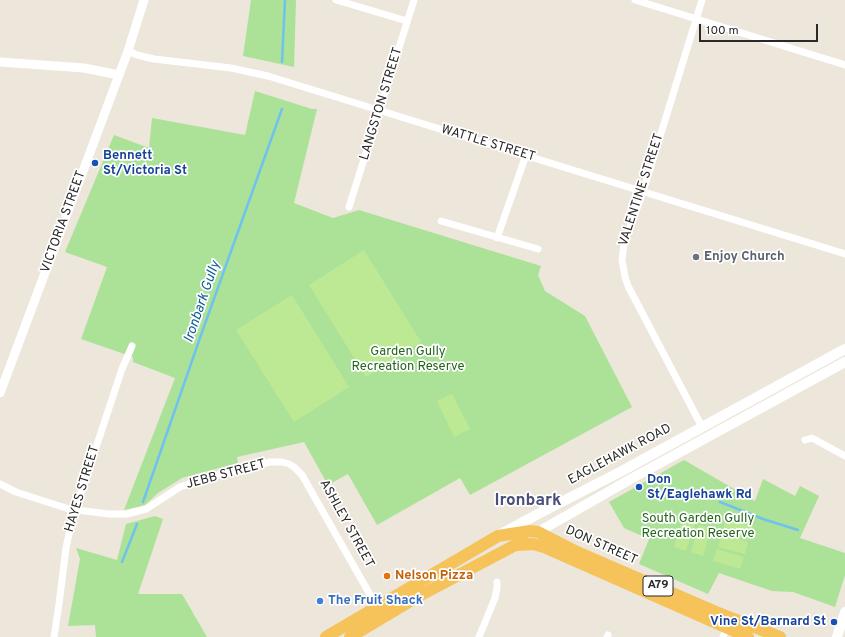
<!DOCTYPE html>
<style>
body{margin:0}
#map{position:relative;width:845px;height:637px;overflow:hidden;background:#ece6db;font-family:Overpass,sans-serif}
canvas{display:block}
.scale{position:absolute;left:699px;top:24px;width:119px;height:18px;box-sizing:border-box;border:2px solid #292929;border-top:0;padding-left:5px;font-size:12px;line-height:14px;white-space:nowrap;color:#292929;-webkit-text-stroke:3px #fff;paint-order:stroke}
</style>
<div id="map">
<canvas width="845" height="637"></canvas>
<div class="scale">100 m</div>
</div>
<script>
const g = document.querySelector('canvas').getContext('2d');
g.lineJoin = 'round';
function fill(path, color) {
  g.fillStyle = color;
  g.fill(path, 'evenodd');
}
function shape(rows) {
  const path = new Path2D();
  for (const r of rows) {
    path.moveTo(r[0], r[1]);
    for (let i = 2; i < r.length; i += 2) path.lineTo(r[i], r[i + 1]);
  }
  return path;
}
function trace(path, color, width, dash) {
  g.strokeStyle = color;
  g.lineWidth = width;
  g.lineCap = dash ? 'butt' : 'round';
  g.setLineDash(dash || []);
  g.stroke(path);
}
function drawText(font, color, halo, rows, align = 'center') {
  g.font = font + ' Overpass,sans-serif';
  g.lineWidth = 3.5;
  g.setLineDash([]);
  g.textBaseline = 'middle';
  g.strokeStyle = halo;
  g.fillStyle = color;
  for (const [text, x, y, turn = 0] of rows) {
    g.save();
    g.translate(x, y);
    g.rotate((+turn || 0) * Math.PI / 180);
    g.textAlign = isNaN(turn) ? turn : align;
    if (halo) g.strokeText(text, 0, 0);
    g.fillText(text, 0, 0);
    g.restore();
  }
}
const green = shape([
 [251,0,296,0,294,67,243,56],
 [255,91,312,109,317,109,294,203,333,218,359,210,541,266,538,275,545,291,585,316,632,407,470,495,460,478,377,525,348,474,328,485,304,442,237,457,238,463,182,478,158,493,145,505,124,510,175,378,133,362,133,357,81,339,107,267,65,252,114,135,149,148,152,118,245,135],
 [684,460,755,501,763,479,795,496,800,486,819,496,800,538,845,553,845,575,835,607,793,592,772,591,719,573,708,594,639,564,649,539,624,528,609,502],
 [155,516,163,519,138,594,182,594,207,637,96,637,95,625,68,626,80,559,76,548,117,560,126,524]
]);
const pitch = shape([
 [364,250,421,342,366,377,309,285],
 [292,295,349,387,294,422,236,330],
 [452,394,470,429,454,437,437,401],
 [726,519,753,527,749,539,722,532],
 [682,520,695,524,686,551,674,547],
 [699,525,711,529,703,556,691,552],
 [721,534,748,542,745,554,718,547],
 [717,549,744,557,740,569,713,561]
]);
const stream = shape([
 [282,62,285,0],
 [143,502,201,335,282,109],
 [720,502,763,519,798,530],
 [122,562,137,524]
]);
const minor = shape([
 [336,0,407,21],
 [635,0,845,65],
 [702,0,643,192,624,244,622,260,625,277,628,286,702,427],
 [128,51,137,55,154,59,231,68,268,76,845,254],
 [349,207,414,0],
 [441,221,538,249],
 [497,238,526,155],
 [805,440,812,438,845,456],
 [0,484,16,492,69,509,109,514,127,514,146,509,180,487,206,478,270,462,282,462,289,464,294,467,302,475,377,607],
 [54,637,59,604,66,548,72,520,122,369,132,346],
 [479,637,495,598,497,588,497,582],
 [607,637,608,635],
 [723,637,727,627]
]);
const tertiary = shape([
 [0,62,84,68,119,75],
 [0,393,128,51,144,0]
]);
const secondary = shape([
 [538,532,629,480,845,362],
 [501,534,538,514,620,472,845,349],
 [837,637,845,612]
]);
const trunk = shape([
 [517,545,533,544,544,547,748,637],
 [326,637,498,536,530,531,538,532,577,552,716,612,780,637],
 [350,637,417,597,523,541]
]);
const markers = [
 [95,163,4,"#1a4fb4"],
 [696,257,4,"#6b7280"],
 [639,487,4,"#1a4fb4"],
 [387,576,4,"#e8710a"],
 [320,601,4,"#3f7fe0"],
 [834,622,4,"#1a4fb4"]
];
const shields = [
 [658,586,30]
];
const shieldNames = [
 ["A79",658,586]
];
const streetNames = [
 ["LANGSTON STREET",382,104,-73],
 ["WATTLE STREET",488,144,17],
 ["VALENTINE STREET",642,190,-72],
 ["VICTORIA STREET",64,222,-70],
 ["EAGLEHAWK ROAD",620,455,-28],
 ["JEBB STREET",226,475,-15],
 ["HAYES STREET",83,489,-73],
 ["ASHLEY STREET",346,524,61],
 ["DON STREET",601,546,24]
];
const transitNames = [
 ["Bennett",103,156],
 ["St/Victoria St",103,171],
 ["Don",647,480],
 ["St/Eaglehawk Rd",647,495],
 ["Vine St/Barnard St",826,622,"right"]
];
const worshipNames = [
 ["Enjoy Church",704,257]
];
const parkNames = [
 ["Garden Gully",408,352],
 ["Recreation Reserve",408,367],
 ["South Garden Gully",698,519],
 ["Recreation Reserve",698,534]
];
const foodNames = [
 ["Nelson Pizza",395,576]
];
const shopNames = [
 ["The Fruit Shack",328,601]
];
const waterNames = [
 ["Ironbark Gully",203,302,-71]
];
const districtNames = [
 ["Ironbark",528,502]
];
fill(green, '#abe298');
fill(pitch, '#bee994');
trace(stream, '#6fc2ed', 2.5);
trace(minor, '#fff', 7);
trace(tertiary, '#fff', 9);
trace(secondary, '#fff', 10);
trace(trunk, '#f6c25a', 12);
for (const [x, y, r, color] of markers) {
  const dot = new Path2D();
  dot.arc(x, y, r, 0, 2 * Math.PI);
  g.fillStyle = color;
  g.fill(dot);
  trace(dot, '#fff', 1.5);
}
for (const [x, y, w] of shields) {
  const box = new Path2D();
  box.roundRect(x - w / 2, y - 10, w, 20, 3);
  g.fillStyle = '#fff';
  g.fill(box);
  trace(box, '#292929', 1);
}
drawText('bold 12px', '#292929', null, shieldNames);
drawText('13px', '#292929', '#fff', streetNames);
drawText('bold 13px', '#164399', '#fff', transitNames, 'left');
drawText('bold 13px', '#5b616d', '#fff', worshipNames, 'left');
drawText('13px', '#24651a', '#fff', parkNames);
drawText('bold 13px', '#c56008', '#fff', foodNames, 'left');
drawText('bold 13px', '#366cbe', '#fff', shopNames, 'left');
drawText('italic 14px', '#0f5e98', '#fff', waterNames);
drawText('bold 17px', '#4a4f79', '#fff', districtNames);
</script>
